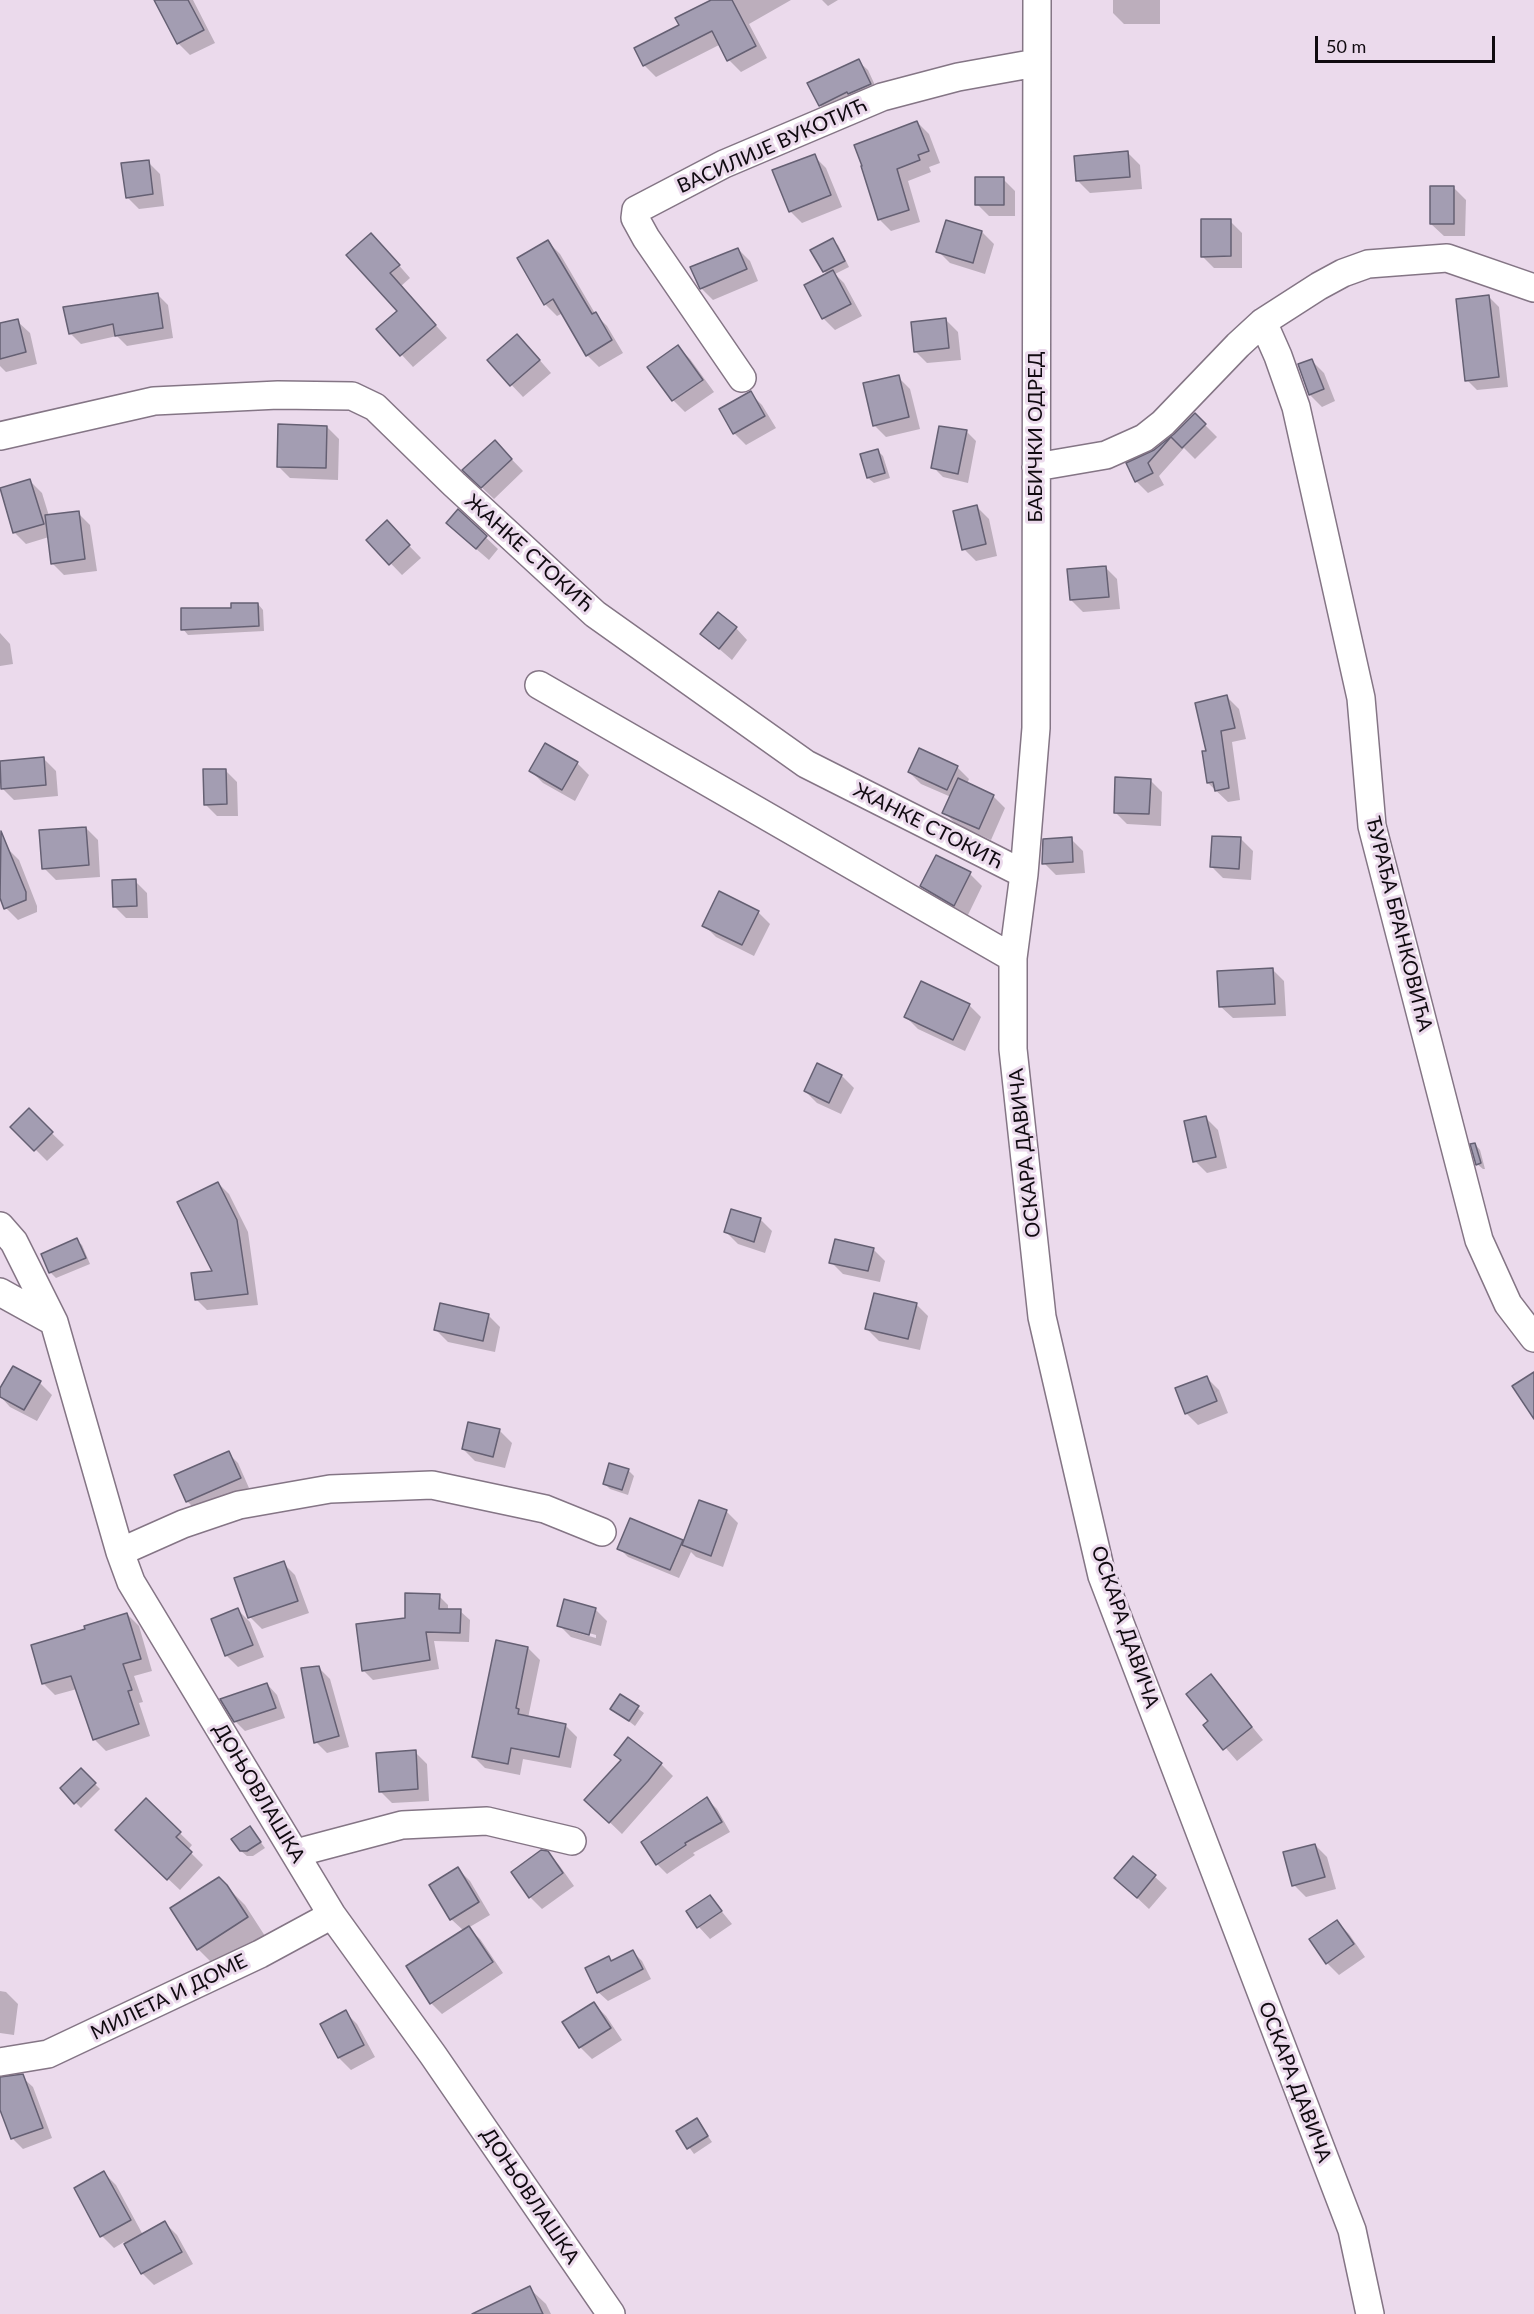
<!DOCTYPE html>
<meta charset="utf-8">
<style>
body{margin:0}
#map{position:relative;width:1534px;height:2314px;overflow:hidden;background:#ebdaec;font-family:Lato,sans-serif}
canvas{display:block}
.scale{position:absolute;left:1315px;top:36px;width:180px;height:27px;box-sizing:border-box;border:3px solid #100a10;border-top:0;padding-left:8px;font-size:18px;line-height:21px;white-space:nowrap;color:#100a10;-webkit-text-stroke:4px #ebdaec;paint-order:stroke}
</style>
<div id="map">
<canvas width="1534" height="2314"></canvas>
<div class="scale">50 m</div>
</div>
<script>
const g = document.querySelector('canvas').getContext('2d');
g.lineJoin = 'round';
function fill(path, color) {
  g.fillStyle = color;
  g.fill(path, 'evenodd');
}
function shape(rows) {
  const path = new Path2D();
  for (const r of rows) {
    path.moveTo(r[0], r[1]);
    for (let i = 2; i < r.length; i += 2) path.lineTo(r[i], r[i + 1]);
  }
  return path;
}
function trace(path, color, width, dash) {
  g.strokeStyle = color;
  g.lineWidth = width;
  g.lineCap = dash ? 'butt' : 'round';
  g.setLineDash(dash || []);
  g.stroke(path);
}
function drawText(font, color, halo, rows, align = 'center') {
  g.font = font + ' Lato,sans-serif';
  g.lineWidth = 6;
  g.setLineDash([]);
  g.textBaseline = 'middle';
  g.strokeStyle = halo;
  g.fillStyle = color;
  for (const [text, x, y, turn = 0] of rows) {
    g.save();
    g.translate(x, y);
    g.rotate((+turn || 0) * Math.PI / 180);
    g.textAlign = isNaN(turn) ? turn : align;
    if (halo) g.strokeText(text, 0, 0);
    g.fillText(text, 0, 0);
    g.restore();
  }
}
const shadow = shape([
 [156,0,193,0,215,43,190,55,178,43],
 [715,0,791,0,749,24,767,58,741,72,729,60,721,44,656,77,644,65,681,26],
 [822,0,838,0,828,6],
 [1113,0,1160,0,1160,24,1124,24,1113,13],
 [858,61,868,70,879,94,829,114,820,105],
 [917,122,929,134,940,163,929,167,931,172,908,181,920,222,891,231,879,219,863,167],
 [1128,153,1140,165,1142,189,1090,193,1078,181],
 [814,156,826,168,842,207,802,223,790,211],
 [148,162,160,174,164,206,139,209,127,197],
 [1003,179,1015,191,1015,216,989,216,977,204],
 [1454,188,1466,200,1465,236,1444,236,1431,224],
 [1230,221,1242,233,1242,268,1214,268,1202,256],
 [982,232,994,244,985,274,950,263,938,251],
 [832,240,838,245,849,267,835,274,844,283,862,316,835,330,823,318,827,274,824,271],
 [548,242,560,254,596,315,607,326,623,353,599,367,587,355,563,313,557,316,545,304],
 [383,247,410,278,401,286,447,338,413,367,378,329,399,312],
 [738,249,750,261,758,281,713,300,701,288],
 [157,294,168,305,173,338,127,346,117,336,81,344,70,333],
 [1489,297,1499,307,1508,387,1477,390,1467,380],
 [946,320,958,332,961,360,927,363,915,351],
 [17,321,30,333,37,364,6,372,0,366,0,325],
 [678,347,690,359,714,392,685,412,673,400,649,367],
 [529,348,551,373,523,397,489,361],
 [1312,361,1324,373,1335,401,1322,407,1310,395],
 [898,377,910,389,920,429,886,437,874,425],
 [750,393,762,405,776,428,746,445,734,433],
 [1195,415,1217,437,1195,459,1184,448,1159,476,1164,485,1148,493,1136,481,1155,452,1175,435],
 [327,427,339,439,338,480,290,478,278,466],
 [966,431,976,441,968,483,943,477,933,467],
 [495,442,523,471,494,499,476,482],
 [878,451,883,456,890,478,874,483,868,478],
 [30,481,42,493,49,516,78,513,90,525,97,571,64,575,52,563,49,537,26,544,14,532],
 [977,507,989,519,997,556,976,561,964,549],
 [459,512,498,549,489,560,460,535],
 [386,522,421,558,402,575,368,540],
 [1105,567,1117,579,1120,609,1083,612,1071,600],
 [258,604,263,610,264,631,188,635,183,629,233,609],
 [736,628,747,640,732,660,702,634],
 [0,633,10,644,13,664,0,666],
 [1227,697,1239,709,1246,739,1232,742,1240,800,1228,802,1208,783,1208,752],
 [44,759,56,771,58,796,14,800,2,788],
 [577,763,589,775,575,801,543,783,531,771],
 [957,767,969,779,967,784,993,796,1005,808,991,840,956,824,944,812,951,797,921,784,909,772],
 [225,770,237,782,238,816,217,816,205,804],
 [1150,780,1162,792,1161,826,1127,824,1115,812],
 [86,828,98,840,100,877,56,880,44,868],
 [1071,839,1083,851,1085,873,1056,875,1044,863],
 [1241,839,1253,851,1251,880,1223,878,1211,866],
 [7,848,19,860,37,906,37,912,18,920,6,908,0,894,0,851],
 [970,874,982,886,967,917,934,898,922,886],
 [135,881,147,893,148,918,126,918,114,906],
 [758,912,770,924,754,956,716,937,704,925],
 [1272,969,1284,981,1286,1016,1233,1018,1220,1006],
 [969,1005,981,1017,965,1051,918,1029,906,1017],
 [818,1065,842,1076,854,1088,841,1114,817,1103,805,1091],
 [29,1111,64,1145,47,1161,13,1127],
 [1206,1118,1218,1130,1227,1168,1207,1173,1195,1161],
 [1475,1144,1480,1150,1485,1169,1483,1169,1477,1164],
 [218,1183,229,1194,248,1232,258,1305,207,1310,196,1299,214,1272],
 [760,1219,772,1231,765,1253,738,1244,726,1232],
 [76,1240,82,1245,90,1264,56,1278,51,1273,43,1255],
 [873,1249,885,1261,880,1282,843,1274,831,1262],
 [916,1304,928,1316,920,1350,879,1341,867,1329],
 [488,1315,500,1327,495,1352,448,1342,436,1330],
 [1207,1378,1219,1390,1228,1413,1198,1425,1186,1413],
 [40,1383,52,1395,37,1421,10,1407,0,1396,0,1391],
 [500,1431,512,1443,505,1468,475,1461,463,1449],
 [228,1453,238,1463,249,1488,197,1511,187,1501],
 [628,1470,634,1476,628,1495,610,1489,604,1483],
 [726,1511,738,1523,723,1567,696,1557,691,1552,679,1578,628,1557,619,1548,682,1541,685,1544],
 [283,1563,295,1575,309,1613,262,1629,250,1617],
 [439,1596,448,1605,448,1610,460,1611,470,1620,469,1642,434,1641,439,1669,373,1680,364,1671,406,1619],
 [595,1609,607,1621,601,1646,571,1637,559,1625],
 [571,1628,596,1635,596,1638,571,1631],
 [238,1610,250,1622,264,1657,238,1667,226,1655],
 [127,1614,139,1626,152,1671,134,1676,143,1702,139,1703,150,1736,106,1751,94,1739,77,1689,55,1695,43,1683,87,1630],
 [528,1648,540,1660,528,1718,565,1725,577,1737,571,1768,523,1759,520,1775,485,1768,473,1756],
 [318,1667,330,1679,349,1747,327,1753,316,1742],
 [1211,1676,1263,1740,1237,1761,1206,1725,1210,1721],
 [267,1684,277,1695,285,1718,245,1731,235,1721],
 [621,1696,644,1713,635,1726,612,1708],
 [415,1752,427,1764,429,1801,392,1803,380,1791],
 [622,1761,661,1764,673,1776,622,1834,598,1811],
 [81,1770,100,1789,81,1808,62,1789],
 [707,1799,717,1809,730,1832,693,1853,695,1855,667,1874,657,1864],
 [146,1800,192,1845,188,1850,203,1865,180,1890,129,1842],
 [250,1828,265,1848,253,1856,247,1856,241,1851],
 [1315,1845,1327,1857,1336,1889,1306,1897,1294,1885],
 [547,1853,559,1865,574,1886,542,1909,530,1897],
 [458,1869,470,1881,490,1915,468,1928,480,1939,503,1973,442,2014,431,2003,464,1931,451,1919],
 [1155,1877,1167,1888,1149,1909,1116,1878],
 [219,1879,245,1905,265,1936,216,1967,198,1949],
 [709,1896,732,1924,710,1939,699,1927,688,1911],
 [1337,1922,1349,1934,1365,1957,1339,1975,1327,1963],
 [633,1952,642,1961,651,1979,608,2001,598,1992,608,1958,613,1962],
 [0,1991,6,1992,18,2004,14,2035,0,2033],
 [594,2004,606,2016,622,2040,592,2059,580,2047],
 [345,2012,357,2024,375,2057,351,2070,339,2058,322,2024],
 [22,2077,33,2087,52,2138,23,2149,13,2139,0,2106,0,2078],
 [697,2120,712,2142,694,2154,678,2132],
 [104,2173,116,2185,143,2235,165,2223,177,2235,193,2264,154,2285,142,2273,124,2242,114,2248,102,2236],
 [529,2288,546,2304,551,2314,493,2314]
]);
const building = shape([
 [154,0,188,0,204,30,177,44,154,0],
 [711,0,732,0,756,46,727,61,712,31,643,66,634,48,679,25,675,18,711,0],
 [859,59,871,84,848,94,847,92,819,106,807,83,859,59],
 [917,121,929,151,918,155,920,160,897,169,909,210,878,220,861,166,862,166,854,145,917,121],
 [1128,151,1130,177,1076,181,1074,156,1128,151],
 [815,154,831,195,789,212,772,170,815,154],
 [149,160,153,194,126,198,121,163,149,160],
 [975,177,1004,177,1004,205,975,205,975,177],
 [1430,186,1454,186,1454,224,1430,224,1430,186],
 [1201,219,1231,219,1231,256,1201,257,1201,219],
 [946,220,982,231,973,263,936,252,946,220],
 [371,233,400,265,390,273,436,325,400,356,376,329,397,311,346,255,371,233],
 [833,238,845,261,823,272,810,250,833,238],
 [548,240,592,314,596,312,612,340,586,356,553,299,544,305,517,258,548,240],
 [738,248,747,269,700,289,690,267,738,248],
 [833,270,851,304,822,319,804,285,833,270],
 [158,293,163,328,115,336,113,324,69,334,63,307,158,293],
 [1489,295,1499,377,1465,381,1456,299,1489,295],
 [946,318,949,348,914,352,911,322,946,318],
 [18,319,26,352,0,359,0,323,18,319],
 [517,334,540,360,510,386,487,360,517,334],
 [678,345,703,380,672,401,647,367,678,345],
 [1312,359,1324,389,1309,395,1298,364,1312,359],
 [899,375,909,417,873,426,863,383,899,375],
 [751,391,765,416,733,434,719,409,751,391],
 [1195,413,1206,424,1182,448,1171,437,1148,463,1153,473,1135,482,1126,463,1154,450,1174,434,1195,413],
 [278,424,327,426,326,468,277,467,278,424],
 [939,426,967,430,958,474,931,468,939,426],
 [495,440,512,459,481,488,462,470,495,440],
 [878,449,885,473,867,478,860,454,878,449],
 [30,479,44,524,13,533,0,488,30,479],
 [977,505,986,544,962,550,953,511,977,505],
 [458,509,487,536,476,549,446,523,458,509],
 [79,511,85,559,51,564,45,515,79,511],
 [387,520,410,545,389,565,366,540,387,520],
 [1106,566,1109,597,1070,600,1067,569,1106,566],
 [231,603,258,603,259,626,181,630,181,608,231,608,231,603],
 [718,612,737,627,719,649,700,634,718,612],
 [1227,695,1235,728,1221,731,1229,788,1215,791,1213,782,1207,783,1202,751,1206,751,1195,703,1227,695],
 [545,743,578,762,562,790,529,771,545,743],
 [919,748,958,766,947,790,908,772,919,748],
 [44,757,46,785,1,789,0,761,44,757],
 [203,769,226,769,227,804,204,805,203,769],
 [1115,777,1151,779,1149,814,1114,813,1115,777],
 [958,778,994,795,979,829,942,813,958,778],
 [86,827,89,865,42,869,39,830,86,827],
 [1,831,26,892,26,900,4,909,0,898,1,831],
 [1212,836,1241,837,1239,869,1210,867,1212,836],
 [1072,837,1073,862,1042,864,1043,839,1072,837],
 [936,855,971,872,954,906,920,886,936,855],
 [136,879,137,906,113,907,112,880,136,879],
 [719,891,759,911,742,945,702,926,719,891],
 [1273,968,1275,1004,1219,1007,1217,971,1273,968],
 [921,981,970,1004,953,1040,904,1017,921,981],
 [817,1063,842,1075,829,1103,804,1091,817,1063],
 [29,1108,53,1132,34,1151,10,1127,29,1108],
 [1206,1116,1216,1157,1193,1162,1184,1121,1206,1116],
 [1475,1143,1481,1163,1476,1165,1470,1144,1475,1143],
 [218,1182,237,1220,248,1294,195,1300,191,1273,212,1271,177,1202,218,1182],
 [731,1209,761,1218,754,1242,724,1232,731,1209],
 [77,1238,86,1258,49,1273,41,1254,77,1238],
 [835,1239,874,1248,868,1271,829,1263,835,1239],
 [874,1293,917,1303,908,1339,865,1329,874,1293],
 [440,1303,489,1314,483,1341,434,1330,440,1303],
 [13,1366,41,1381,24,1410,0,1397,0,1388,13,1366],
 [1534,1372,1534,1419,1512,1386,1534,1372],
 [1207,1376,1217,1401,1185,1414,1175,1388,1207,1376],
 [468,1422,500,1429,493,1457,462,1449,468,1422],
 [229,1451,241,1478,186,1502,174,1475,229,1451],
 [609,1463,629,1469,622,1490,603,1484,609,1463],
 [699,1500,727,1510,711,1556,682,1545,699,1500],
 [630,1518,683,1540,670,1570,617,1549,630,1518],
 [284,1561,298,1601,248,1618,234,1578,284,1561],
 [405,1593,440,1594,439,1609,461,1609,460,1633,426,1632,430,1660,362,1671,356,1624,405,1618,405,1593],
 [564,1599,596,1608,589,1635,557,1626,564,1599],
 [238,1608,253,1645,225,1656,211,1619,238,1608],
 [127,1613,141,1659,123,1664,132,1690,128,1691,139,1724,93,1740,71,1676,42,1684,31,1645,85,1629,84,1626,127,1613],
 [496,1640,528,1647,516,1708,519,1709,518,1714,566,1724,559,1757,511,1748,508,1764,472,1757,496,1640],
 [319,1666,339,1736,314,1743,301,1668,319,1666],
 [1211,1674,1252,1727,1223,1750,1203,1725,1208,1721,1186,1694,1211,1674],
 [267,1683,276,1708,234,1722,220,1699,267,1683],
 [620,1694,639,1706,629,1721,610,1709,620,1694],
 [628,1737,662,1763,648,1781,609,1823,584,1800,621,1760,614,1755,628,1737],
 [416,1750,418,1789,379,1792,376,1753,416,1750],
 [81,1768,96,1783,74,1804,60,1788,81,1768],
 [707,1797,722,1822,685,1843,686,1845,656,1865,641,1842,707,1797],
 [146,1798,181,1832,176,1837,192,1852,167,1880,115,1830,146,1798],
 [250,1826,261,1842,247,1851,240,1851,231,1839,250,1826],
 [1315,1844,1325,1877,1292,1886,1283,1852,1315,1844],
 [541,1850,548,1851,563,1873,529,1898,511,1872,541,1850],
 [1133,1856,1156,1875,1137,1898,1114,1878,1133,1856],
 [458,1867,479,1902,450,1920,429,1885,458,1867],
 [219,1877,227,1885,248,1917,197,1950,170,1908,219,1877],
 [710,1895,722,1911,697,1928,686,1911,710,1895],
 [1337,1920,1354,1944,1326,1964,1309,1939,1337,1920],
 [469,1926,493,1962,430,2004,406,1966,469,1926],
 [633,1950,643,1969,597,1993,585,1968,609,1956,611,1961,633,1950],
 [594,2002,611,2028,579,2048,562,2022,594,2002],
 [346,2010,364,2045,338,2058,320,2024,346,2010],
 [23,2074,43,2128,11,2139,0,2110,0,2077,23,2074],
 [697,2118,708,2136,687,2149,676,2131,697,2118],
 [104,2171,131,2220,100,2237,74,2188,104,2171],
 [165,2221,182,2252,141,2274,124,2244,165,2221],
 [530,2286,543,2314,472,2314,530,2286]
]);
const street = shape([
 [1037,0,1036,728,1024,874,1013,958,1013,1049,1042,1317,1102,1576,1352,2230,1370,2314],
 [1263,322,1278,356,1296,407,1361,698,1372,826,1479,1240,1508,1304,1534,1338],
 [742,378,646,238,635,218,636,210,724,164,882,97,958,77,1036,63],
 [0,436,154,401,278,395,352,396,375,407,454,484,595,614,806,764,1024,874],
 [1036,467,1106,455,1144,438,1163,423,1238,345,1263,322,1319,286,1343,273,1368,264,1447,258,1534,288],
 [539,685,1013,958],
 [0,1226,14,1242,54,1322,120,1552,131,1582,332,1915,433,2055,611,2314],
 [0,1292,54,1322],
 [120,1552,183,1524,239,1505,330,1489,432,1485,545,1509,602,1532],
 [296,1853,402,1825,487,1821,572,1841],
 [0,2062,48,2054,260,1954,332,1915]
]);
const streetNames = [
 ["ВАСИЛИЈЕ ВУКОТИЋ",772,146,-24],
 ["БАБИЧКИ ОДРЕД",1036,437,-90],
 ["ЖАНКЕ СТОКИЋ",529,553,42],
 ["ЖАНКЕ СТОКИЋ",928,826,27],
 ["ЂУРАЂА БРАНКОВИЋА",1399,924,76],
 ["ОСКАРА ДАВИЧА",1025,1153,-96],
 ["ОСКАРА ДАВИЧА",1125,1627,71],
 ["ДОЊОВЛАШКА",259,1793,59],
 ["МИЛЕТА И ДОМЕ",169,1997,-26],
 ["ОСКАРА ДАВИЧА",1295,2082,69],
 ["ДОЊОВЛАШКА",530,2196,56]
];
fill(shadow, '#0003');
fill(building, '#a39db2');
trace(building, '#656073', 1.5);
trace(street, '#847585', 30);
trace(street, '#fff', 27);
drawText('20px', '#100a10', '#ebdaec', streetNames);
</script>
